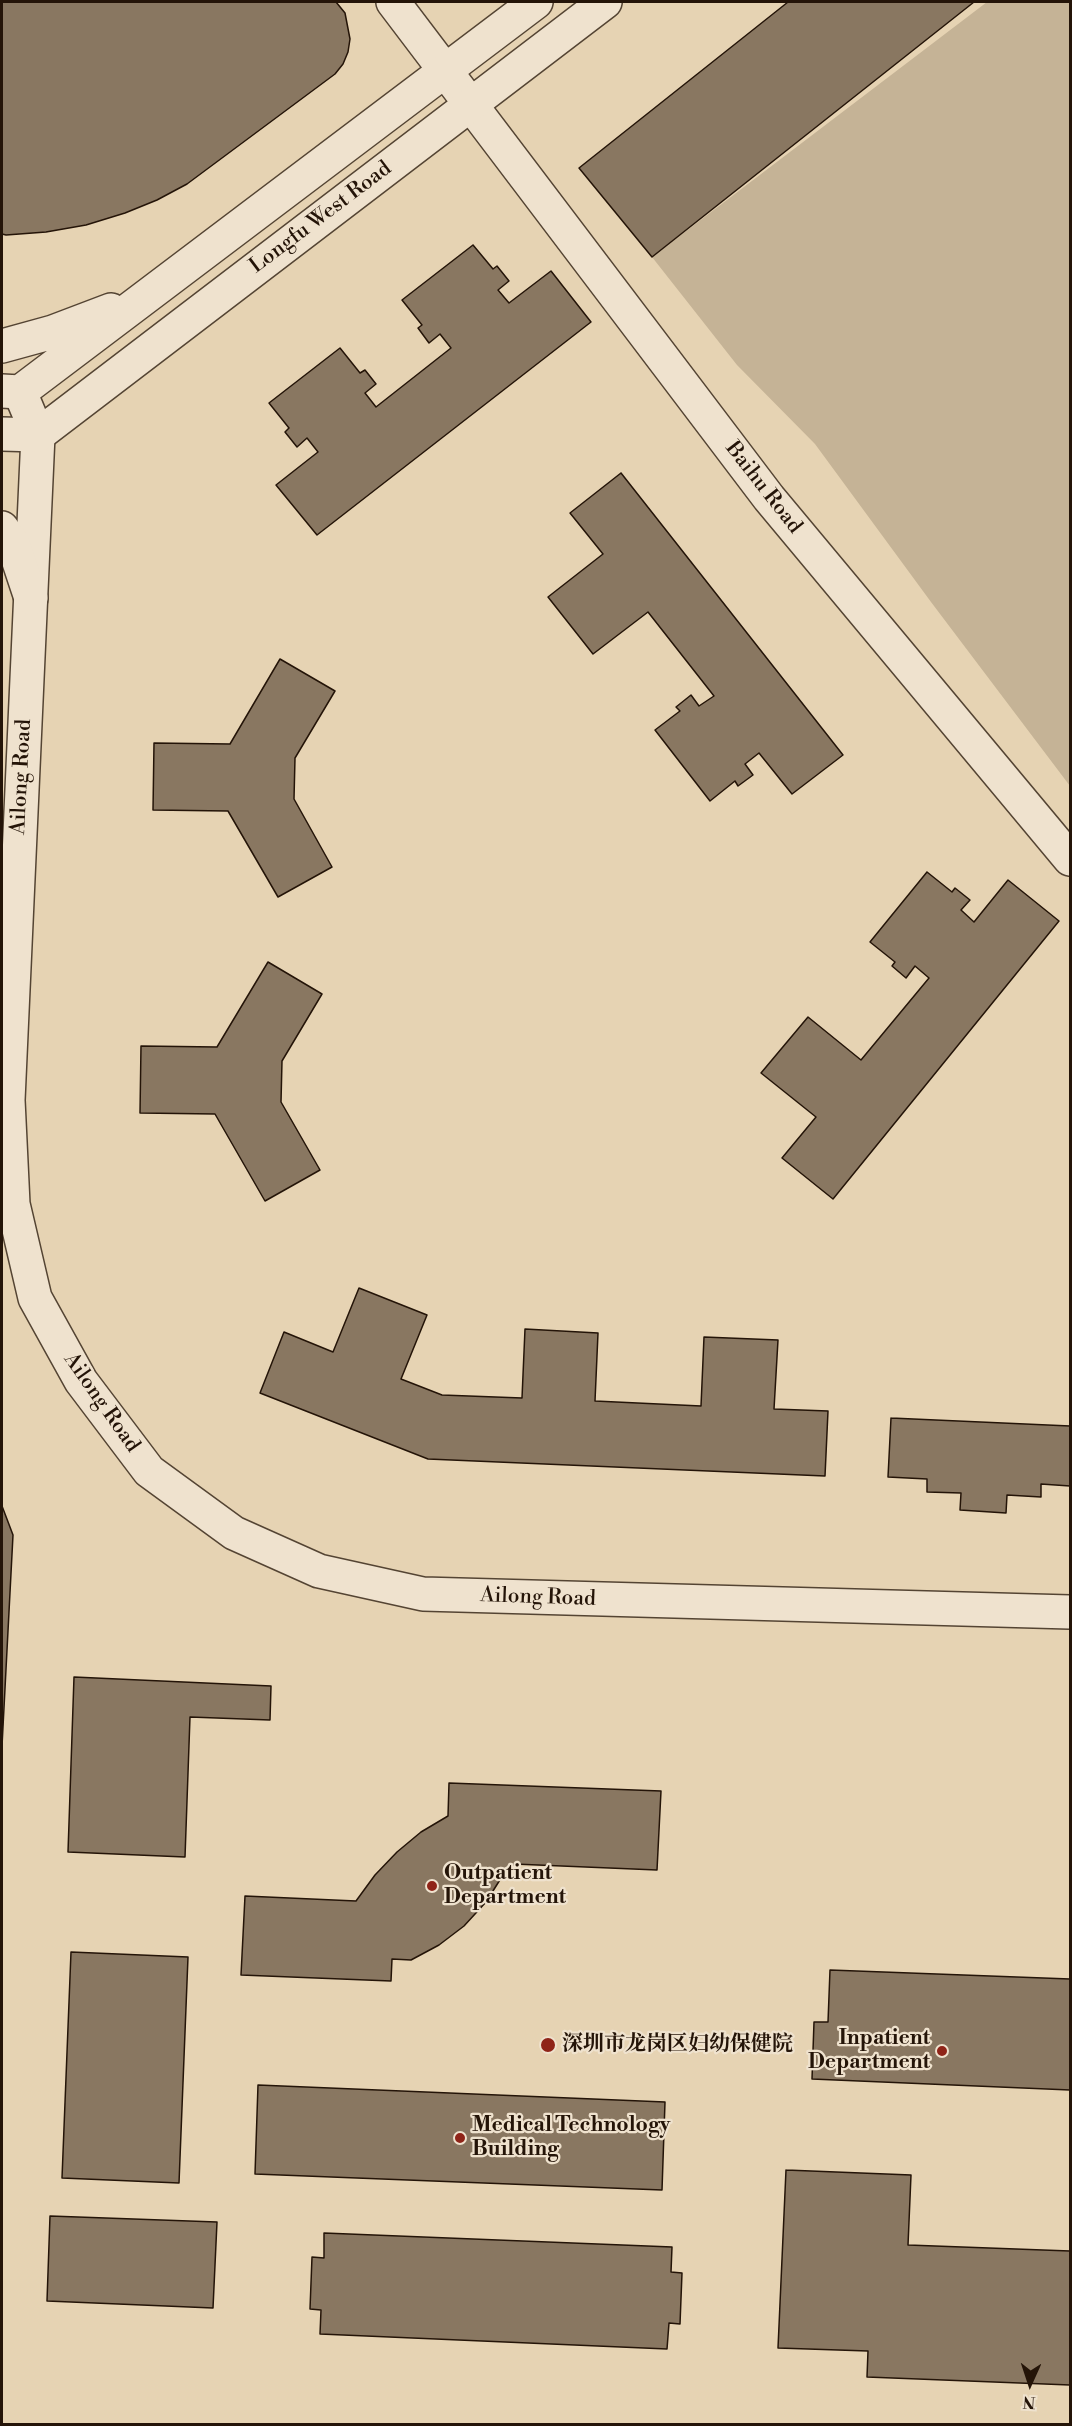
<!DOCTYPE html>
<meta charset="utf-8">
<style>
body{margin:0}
#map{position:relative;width:1072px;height:2426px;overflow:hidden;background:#e6d3b3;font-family:"Libre Bodoni",serif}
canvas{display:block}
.frame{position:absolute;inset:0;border:3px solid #241408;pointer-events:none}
.north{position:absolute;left:1000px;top:2354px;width:60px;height:60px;-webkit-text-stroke:4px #efe2ce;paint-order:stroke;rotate:183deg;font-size:16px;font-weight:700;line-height:24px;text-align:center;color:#241408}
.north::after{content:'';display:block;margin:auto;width:21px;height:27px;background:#241408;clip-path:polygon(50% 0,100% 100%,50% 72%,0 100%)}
</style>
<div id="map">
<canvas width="1072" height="2426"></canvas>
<div class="frame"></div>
<div class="north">N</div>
</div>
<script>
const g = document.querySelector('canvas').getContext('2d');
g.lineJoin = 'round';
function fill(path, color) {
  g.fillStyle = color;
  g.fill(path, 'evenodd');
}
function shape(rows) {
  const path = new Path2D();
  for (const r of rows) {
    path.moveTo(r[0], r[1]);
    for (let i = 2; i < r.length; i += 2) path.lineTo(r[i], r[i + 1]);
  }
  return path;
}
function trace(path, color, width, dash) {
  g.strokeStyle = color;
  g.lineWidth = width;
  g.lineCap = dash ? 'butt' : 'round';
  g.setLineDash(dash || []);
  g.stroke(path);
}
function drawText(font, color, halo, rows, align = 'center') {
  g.font = font + ' "Libre Bodoni","Noto Serif SC",serif';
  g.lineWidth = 4.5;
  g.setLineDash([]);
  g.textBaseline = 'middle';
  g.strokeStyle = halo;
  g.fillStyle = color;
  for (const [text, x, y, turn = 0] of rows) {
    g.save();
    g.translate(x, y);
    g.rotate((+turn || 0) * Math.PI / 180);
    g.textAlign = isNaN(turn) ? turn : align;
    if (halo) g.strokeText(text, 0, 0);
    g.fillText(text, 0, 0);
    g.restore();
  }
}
const green = shape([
 [987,2,1070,2,1070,786,931,602,815,444,737,365,652,257]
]);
const building = shape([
 [2,2,336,2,345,13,350,39,348,52,343,64,335,74,187,184,157,200,125,213,86,225,46,232,6,235,2,234,2,2],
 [788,2,974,2,652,257,579,168,788,2],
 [473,245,493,269,497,266,509,281,498,290,509,303,551,271,591,322,317,535,276,485,318,452,307,438,297,447,285,432,289,428,269,403,340,348,360,373,365,370,376,384,365,393,376,407,451,348,440,334,429,343,418,328,422,325,402,300,473,245],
 [621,473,843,755,792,794,759,753,745,764,753,775,738,786,735,781,710,801,655,730,680,711,676,707,691,695,699,706,714,696,648,612,593,654,548,597,603,554,570,513,621,473],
 [280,659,335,691,295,758,294,799,332,867,278,897,228,811,153,810,154,743,230,744,280,659],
 [927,872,952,892,955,888,970,900,961,910,974,922,1008,880,1059,921,833,1199,782,1158,816,1117,761,1073,808,1017,861,1060,929,978,915,966,906,978,892,966,895,962,870,942,927,872],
 [268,962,322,994,282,1061,281,1102,320,1170,265,1201,215,1114,140,1113,141,1046,217,1047,268,962],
 [359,1288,427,1315,401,1379,442,1395,522,1398,525,1329,598,1333,595,1401,701,1406,704,1337,778,1340,774,1409,828,1411,825,1476,428,1459,260,1393,284,1332,333,1352,359,1288],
 [891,1418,1070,1426,1070,1486,1041,1484,1041,1497,1007,1495,1006,1513,960,1510,961,1493,927,1492,927,1479,888,1477,891,1418],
 [2,1506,13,1535,2,1746,2,1506],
 [74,1677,271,1686,270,1720,190,1717,185,1857,68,1852,74,1677],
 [449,1783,661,1791,657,1870,514,1864,503,1875,486,1902,464,1926,439,1945,411,1960,392,1959,391,1981,241,1975,245,1896,356,1901,375,1875,397,1852,421,1832,448,1816,449,1783],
 [71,1952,188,1957,179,2183,62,2178,71,1952],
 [830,1970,1070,1979,1070,2090,812,2079,814,2022,828,2022,830,1970],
 [258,2085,665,2102,662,2190,255,2174,258,2085],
 [786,2170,911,2175,908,2245,1070,2251,1070,2385,867,2377,868,2351,778,2348,786,2170],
 [50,2216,217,2222,213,2308,47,2301,50,2216],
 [324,2233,672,2247,671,2272,682,2273,680,2324,669,2323,667,2349,320,2334,321,2310,310,2309,312,2257,324,2258,324,2233]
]);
const minor = shape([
 [393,2,769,498,1070,859],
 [20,392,38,435,8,1100,13,1204,35,1298,81,1381,149,1471,234,1533,319,1571,423,1594,1070,1612]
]);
const tertiary = shape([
 [2,346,53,332,111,310],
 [2,391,20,392,536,2],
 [2,434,38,435,605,2],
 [2,528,13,544,31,598]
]);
const markers = [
 [432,1886,6,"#8f2418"],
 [548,2045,8,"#8f2418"],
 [942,2051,6,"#8f2418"],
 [460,2138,6,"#8f2418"]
];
const streetNames = [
 ["Longfu West Road",321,218,-37],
 ["Baihu Road",763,488,52],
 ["Ailong Road",22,777,-87],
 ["Ailong Road",101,1403,55],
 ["Ailong Road",538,1598,2]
];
const poiNames = [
 ["Outpatient",444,1874],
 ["Department",444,1898],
 ["Inpatient",930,2039,"right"],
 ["Department",930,2063,"right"],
 ["深圳市龙岗区妇幼保健院",562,2045],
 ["Medical Technology",472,2126],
 ["Building",472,2150]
];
fill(green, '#c5b396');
fill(building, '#897761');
trace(building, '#241408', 1.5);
trace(minor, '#544433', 36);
trace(tertiary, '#544433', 36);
trace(minor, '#efe2ce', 33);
trace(tertiary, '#efe2ce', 33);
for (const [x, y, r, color] of markers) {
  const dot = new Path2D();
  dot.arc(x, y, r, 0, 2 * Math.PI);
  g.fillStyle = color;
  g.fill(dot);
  trace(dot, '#efe2ce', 2);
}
drawText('21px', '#241408', '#efe2ce', streetNames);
drawText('bold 21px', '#241408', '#efe2ce', poiNames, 'left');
</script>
